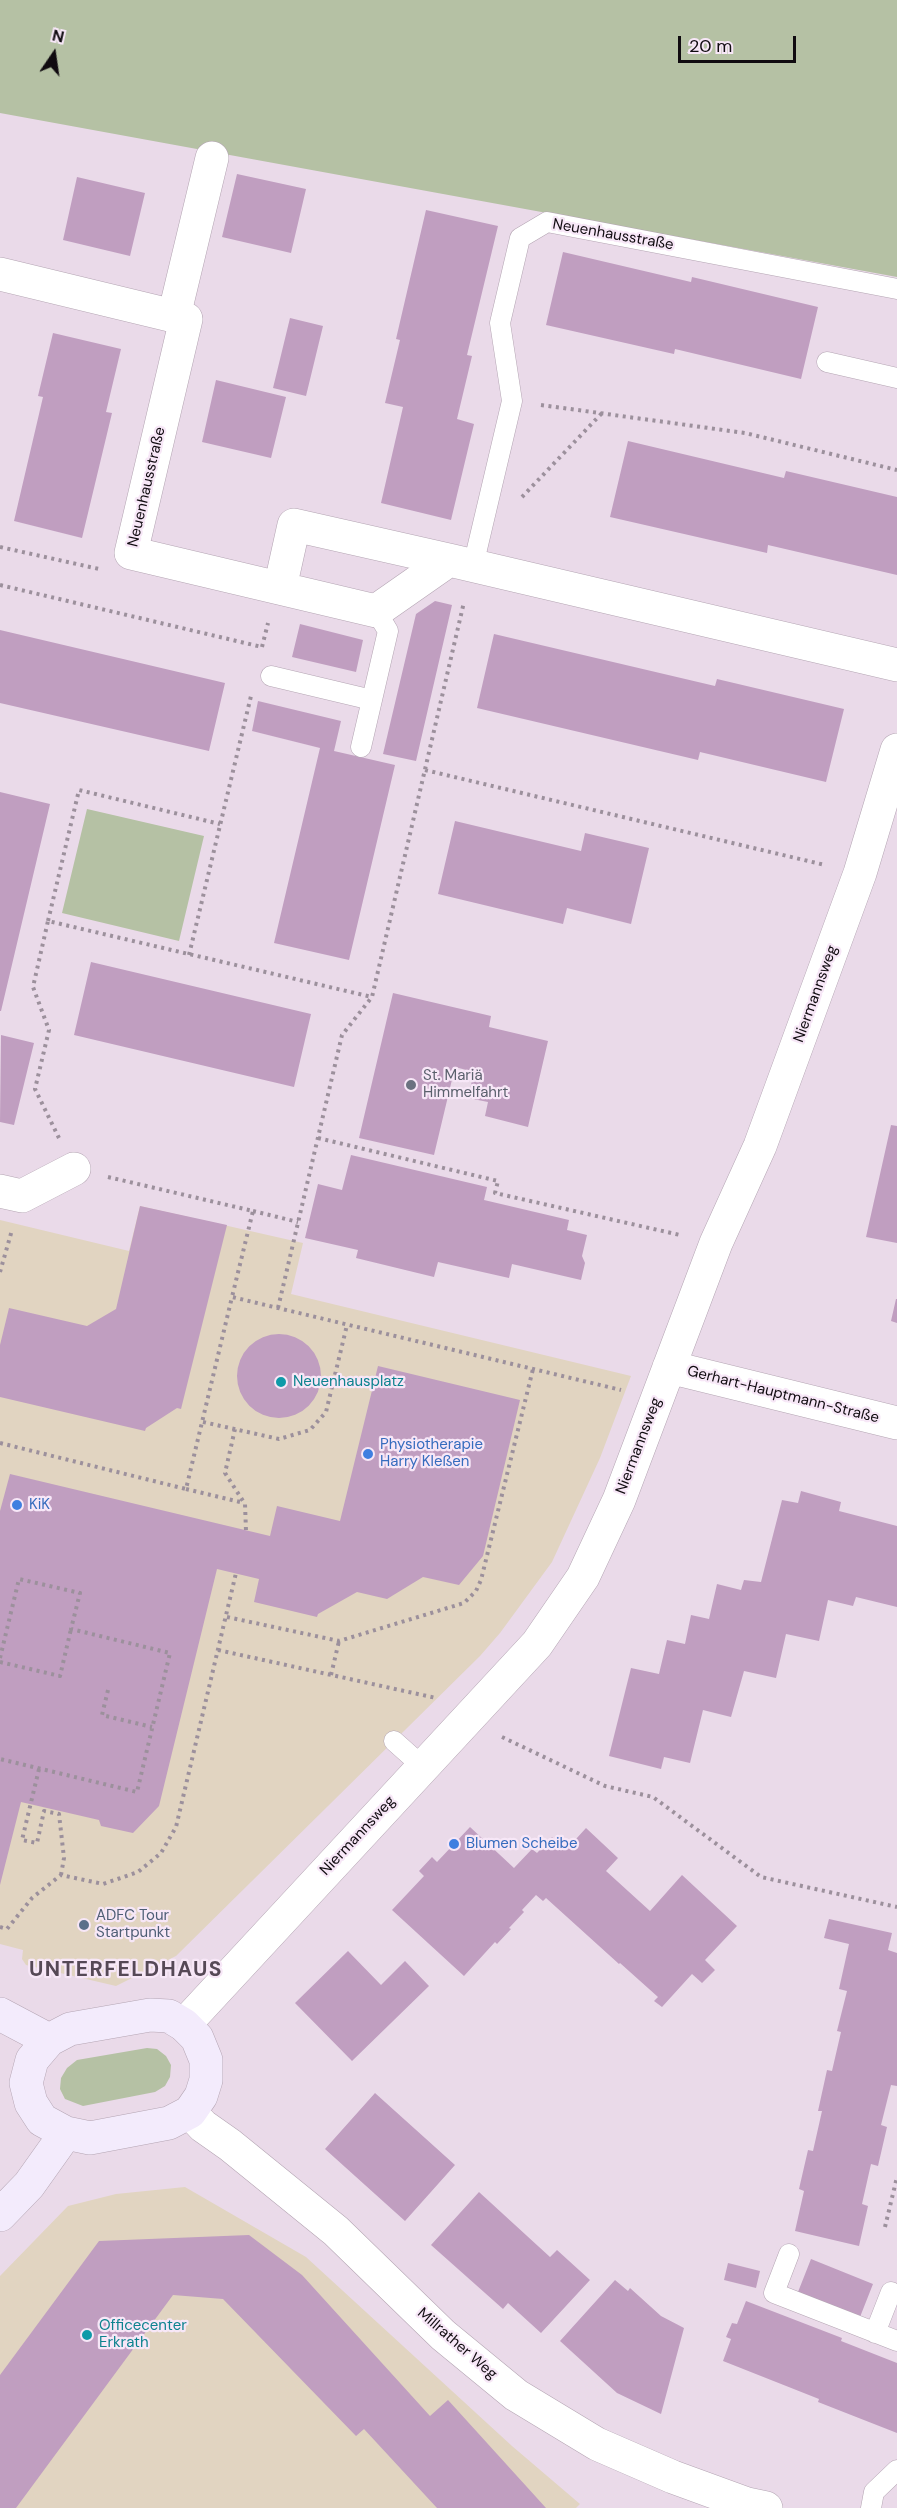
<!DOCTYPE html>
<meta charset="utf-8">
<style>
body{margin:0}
#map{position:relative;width:897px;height:2508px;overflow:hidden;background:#eadae9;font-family:"DM Sans",sans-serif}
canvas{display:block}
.north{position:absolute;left:24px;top:24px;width:60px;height:60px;-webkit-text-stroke:4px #f7e7f7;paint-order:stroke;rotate:13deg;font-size:16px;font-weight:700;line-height:24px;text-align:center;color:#100b10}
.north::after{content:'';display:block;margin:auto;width:21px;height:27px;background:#100b10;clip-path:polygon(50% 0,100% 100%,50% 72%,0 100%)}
.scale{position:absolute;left:678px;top:36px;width:118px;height:27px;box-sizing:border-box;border:3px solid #100b10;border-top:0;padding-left:8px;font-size:18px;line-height:21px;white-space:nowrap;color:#100b10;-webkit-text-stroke:4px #f7e7f7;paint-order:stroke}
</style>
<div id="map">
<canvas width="897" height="2508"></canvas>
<div class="north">N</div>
<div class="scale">20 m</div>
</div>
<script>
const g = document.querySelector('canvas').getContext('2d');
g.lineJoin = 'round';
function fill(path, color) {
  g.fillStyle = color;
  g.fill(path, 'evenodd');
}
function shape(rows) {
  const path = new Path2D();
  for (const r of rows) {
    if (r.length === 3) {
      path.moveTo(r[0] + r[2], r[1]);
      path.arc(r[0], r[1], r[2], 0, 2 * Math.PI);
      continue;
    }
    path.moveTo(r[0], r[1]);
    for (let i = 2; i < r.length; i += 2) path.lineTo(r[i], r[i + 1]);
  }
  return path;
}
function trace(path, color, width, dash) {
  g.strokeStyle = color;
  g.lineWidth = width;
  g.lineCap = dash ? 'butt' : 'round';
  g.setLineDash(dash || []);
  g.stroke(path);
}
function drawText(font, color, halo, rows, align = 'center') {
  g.font = font + ' "DM Sans",sans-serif';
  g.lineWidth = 4.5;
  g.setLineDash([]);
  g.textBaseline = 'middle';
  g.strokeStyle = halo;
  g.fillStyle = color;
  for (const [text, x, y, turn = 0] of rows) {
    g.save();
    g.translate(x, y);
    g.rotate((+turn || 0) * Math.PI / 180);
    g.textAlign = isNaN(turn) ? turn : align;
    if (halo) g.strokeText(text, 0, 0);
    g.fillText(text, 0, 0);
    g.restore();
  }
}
const commercial = shape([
 [140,1206,303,1243,291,1294,631,1376,600,1458,552,1562,500,1633,480,1656,176,1956,116,1986,26,1965,22,1959,23,1950,0,1944,0,1220,129,1251],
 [185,2187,306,2257,512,2446,580,2504,576,2508,0,2508,0,2276,68,2206,116,2194]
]);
const green = shape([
 [0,0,897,0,897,277,0,113],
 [87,809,204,836,179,941,62,913],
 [147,2048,157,2049,166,2056,171,2065,170,2077,165,2086,155,2092,83,2106,65,2099,60,2089,61,2078,67,2068,77,2060]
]);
const building = shape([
 [237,174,306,189,291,253,222,237],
 [77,177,145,193,130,256,63,240],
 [426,210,498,226,467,355,472,356,457,419,474,424,451,520,381,503,403,407,385,403,400,340,396,339],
 [563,252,691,282,692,277,818,307,801,379,675,349,674,354,546,325],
 [290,318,323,326,306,396,273,388],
 [53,333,121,349,106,412,112,413,82,538,14,521,43,397,38,396],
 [216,380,286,397,271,458,202,442],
 [628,441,784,478,786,471,897,497,897,575,768,545,767,553,610,517],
 [435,601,452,605,416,761,383,754,416,614],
 [300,624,363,640,356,672,292,657],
 [0,630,225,683,209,751,0,703],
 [494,634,715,686,717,679,844,709,826,782,700,752,698,760,477,708],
 [258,701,341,721,334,751,395,765,349,960,274,943,320,748,252,731],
 [0,792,50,804,1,1011,0,1011],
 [455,821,581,851,585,833,649,848,631,924,567,908,563,924,438,894],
 [91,962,311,1014,294,1087,74,1035],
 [393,993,491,1016,489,1027,548,1041,528,1127,485,1116,488,1102,468,1098,474,1072,455,1067,434,1155,359,1138],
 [1,1035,34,1043,14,1125,0,1122],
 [891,1125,897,1126,897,1243,866,1237],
 [351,1155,487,1187,484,1200,569,1220,567,1230,587,1235,582,1256,585,1263,581,1280,512,1264,509,1278,438,1262,434,1277,356,1258,358,1250,305,1238,318,1184,342,1190],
 [140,1206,227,1225,181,1409,177,1408,146,1428,145,1431,0,1397,0,1345,9,1308,87,1326,116,1309],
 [896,1299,897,1299,897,1323,891,1321],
 [279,1376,42],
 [378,1366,520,1400,483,1556,459,1585,423,1577,387,1599,357,1592,318,1614,317,1617,254,1602,259,1579,217,1569,159,1806,133,1833,101,1826,99,1820,21,1802,0,1885,0,1511,10,1474,270,1536,277,1506,340,1521],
 [801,1491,841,1502,839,1511,897,1526,897,1607,856,1597,853,1606,828,1600,819,1641,786,1634,776,1678,744,1671,731,1717,703,1710,690,1763,664,1757,661,1769,609,1756,631,1668,659,1674,667,1640,685,1644,691,1615,709,1619,717,1584,741,1590,744,1580,761,1582,782,1500,798,1503],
 [470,1827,514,1868,532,1849,537,1853,552,1837,566,1850,586,1828,618,1858,606,1871,650,1911,682,1875,737,1926,705,1960,715,1970,702,1983,692,1974,662,2007,654,2001,658,1997,620,1963,619,1964,546,1898,543,1901,536,1895,522,1910,524,1912,509,1928,511,1929,497,1944,495,1942,464,1976,392,1910,424,1876,419,1871,432,1857,437,1862],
 [829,1919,892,1933,888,1950,897,1953,897,2086,891,2085,881,2125,887,2127,878,2166,871,2164,862,2204,868,2206,859,2246,795,2231,804,2191,799,2189,808,2150,813,2151,822,2111,818,2111,827,2070,832,2071,841,2032,837,2031,847,1991,839,1989,849,1944,824,1938],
 [348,1951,381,1985,405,1961,429,1986,352,2061,295,2003],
 [375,2093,455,2165,405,2221,325,2149],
 [479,2192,550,2257,557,2250,590,2280,541,2333,508,2303,503,2309,431,2245],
 [249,2235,302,2275,430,2416,448,2400,546,2508,437,2508,364,2429,356,2436,223,2299,173,2295,16,2508,0,2508,0,2375,99,2241],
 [811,2259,873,2284,860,2317,798,2292],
 [728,2263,760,2271,756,2288,724,2280],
 [615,2280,628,2291,630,2288,661,2316,684,2328,661,2414,617,2393,560,2341],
 [746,2301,842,2338,841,2341,897,2363,897,2433,818,2402,819,2399,723,2361,731,2339,726,2337,732,2323,737,2324]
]);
const path = shape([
 [541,405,745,433,897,470],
 [522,497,602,413],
 [0,547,99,569],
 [0,585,262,647],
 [262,647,268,623],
 [425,770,825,865],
 [48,921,79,790,220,824],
 [189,955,251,696],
 [59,1138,35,1089,49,1030,33,987,48,921,372,997],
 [318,1138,498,1181,495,1193,680,1235],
 [108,1177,253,1211,232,1297],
 [253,1211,298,1222],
 [0,1272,12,1230],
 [278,1308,342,1035,372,997,464,602],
 [203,1422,279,1439,310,1430,326,1412,347,1325],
 [235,1429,225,1473,245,1504,246,1531],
 [0,1443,186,1489,232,1297,621,1390],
 [186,1489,244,1503],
 [227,1617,339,1641,464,1603,476,1591,481,1580,533,1369],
 [218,1650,436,1698],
 [0,1658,19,1579,80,1593,71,1629,170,1653,137,1792,0,1759],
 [0,1662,60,1676,71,1629],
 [331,1675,339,1641],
 [108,1690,102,1715,152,1727],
 [502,1737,605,1786,653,1797,761,1877,897,1907],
 [39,1769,22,1840,37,1843,44,1811,59,1814,64,1858,61,1875],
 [0,1927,7,1929,32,1898,61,1875,103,1884,138,1872,161,1853,176,1827,236,1573],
 [885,2227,897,2177]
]);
const lane = shape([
 [827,362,897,378],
 [473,566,512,401,500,323,520,238,547,222,897,289],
 [271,676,372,700],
 [361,747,388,631,376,611],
 [394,1741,422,1766],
 [789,2254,774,2293,897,2341],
 [875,2333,891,2292],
 [871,2508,874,2492,897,2470]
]);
const street = shape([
 [0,274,186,319,131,553,376,611,449,560,897,665],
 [174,316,212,158],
 [280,588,294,525,449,560],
 [0,1191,22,1196,74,1169],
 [669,1367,897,1423],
 [184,2025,537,1644,583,1577,619,1500,716,1243,760,1146,860,873,897,750],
 [190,2112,203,2126,230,2145,336,2231,443,2335,516,2395,597,2444,673,2477,747,2504,766,2508]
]);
const secondary = shape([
 [0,2014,49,2040],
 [150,2015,169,2016,184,2025,197,2038,206,2060,206,2080,201,2096,190,2112,169,2123,90,2138,66,2133,42,2120,31,2103,26,2083,32,2060,49,2040,70,2029,150,2015],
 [0,2215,29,2185,66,2133]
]);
const markers = [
 [411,1085,6,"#6b7280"],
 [281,1382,6,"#0f9aa8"],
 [368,1454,6,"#3f7fe0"],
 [17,1505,6,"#3f7fe0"],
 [454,1844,6,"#3f7fe0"],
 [84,1925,6,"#5c6f8a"],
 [87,2335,6,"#0f9aa8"]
];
const streetNames = [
 ["Neuenhausstraße",613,235,10],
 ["Neuenhausstraße",147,487,-77],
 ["Niermannsweg",816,994,-70],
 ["Gerhart-Hauptmann-Straße",783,1395,14],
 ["Niermannsweg",639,1446,-69],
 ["Niermannsweg",358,1836,-47],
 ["Millrather Weg",457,2344,41]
];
const worshipNames = [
 ["St. Mariä",423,1076],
 ["Himmelfahrt",423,1093]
];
const cultureNames = [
 ["Neuenhausplatz",293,1382],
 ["Officecenter",99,2326],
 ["Erkrath",99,2343]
];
const shopNames = [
 ["Physiotherapie",380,1445],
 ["Harry Kleßen",380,1462],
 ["KiK",29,1505],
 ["Blumen Scheibe",466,1844]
];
const serviceNames = [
 ["ADFC Tour",96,1916],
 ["Startpunkt",96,1933]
];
const districtNames = [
 ["UNTERFELDHAUS",126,1970]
];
fill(commercial, '#e1d4c1');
fill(green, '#b5c1a4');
fill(building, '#c09ec0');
trace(lane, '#b4a5b3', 21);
trace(street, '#b4a5b3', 34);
trace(secondary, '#b4a5b3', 34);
trace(path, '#9c909c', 4, [3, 4.5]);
trace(lane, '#fff', 20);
trace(street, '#fff', 33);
trace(secondary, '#f3ebfc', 33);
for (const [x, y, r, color] of markers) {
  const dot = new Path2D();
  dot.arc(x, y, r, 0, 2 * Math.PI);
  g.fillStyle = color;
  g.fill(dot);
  trace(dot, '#f7e7f7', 2);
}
drawText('15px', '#100b10', '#f7e7f7', streetNames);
drawText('15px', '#5b616d', '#f7e7f7', worshipNames, 'left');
drawText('15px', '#0d838f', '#f7e7f7', cultureNames, 'left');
drawText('15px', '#366cbe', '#f7e7f7', shopNames, 'left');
drawText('15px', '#4e5e75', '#f7e7f7', serviceNames, 'left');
g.letterSpacing = '1.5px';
drawText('bold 21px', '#564956', '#f7e7f7', districtNames);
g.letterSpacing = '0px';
</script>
